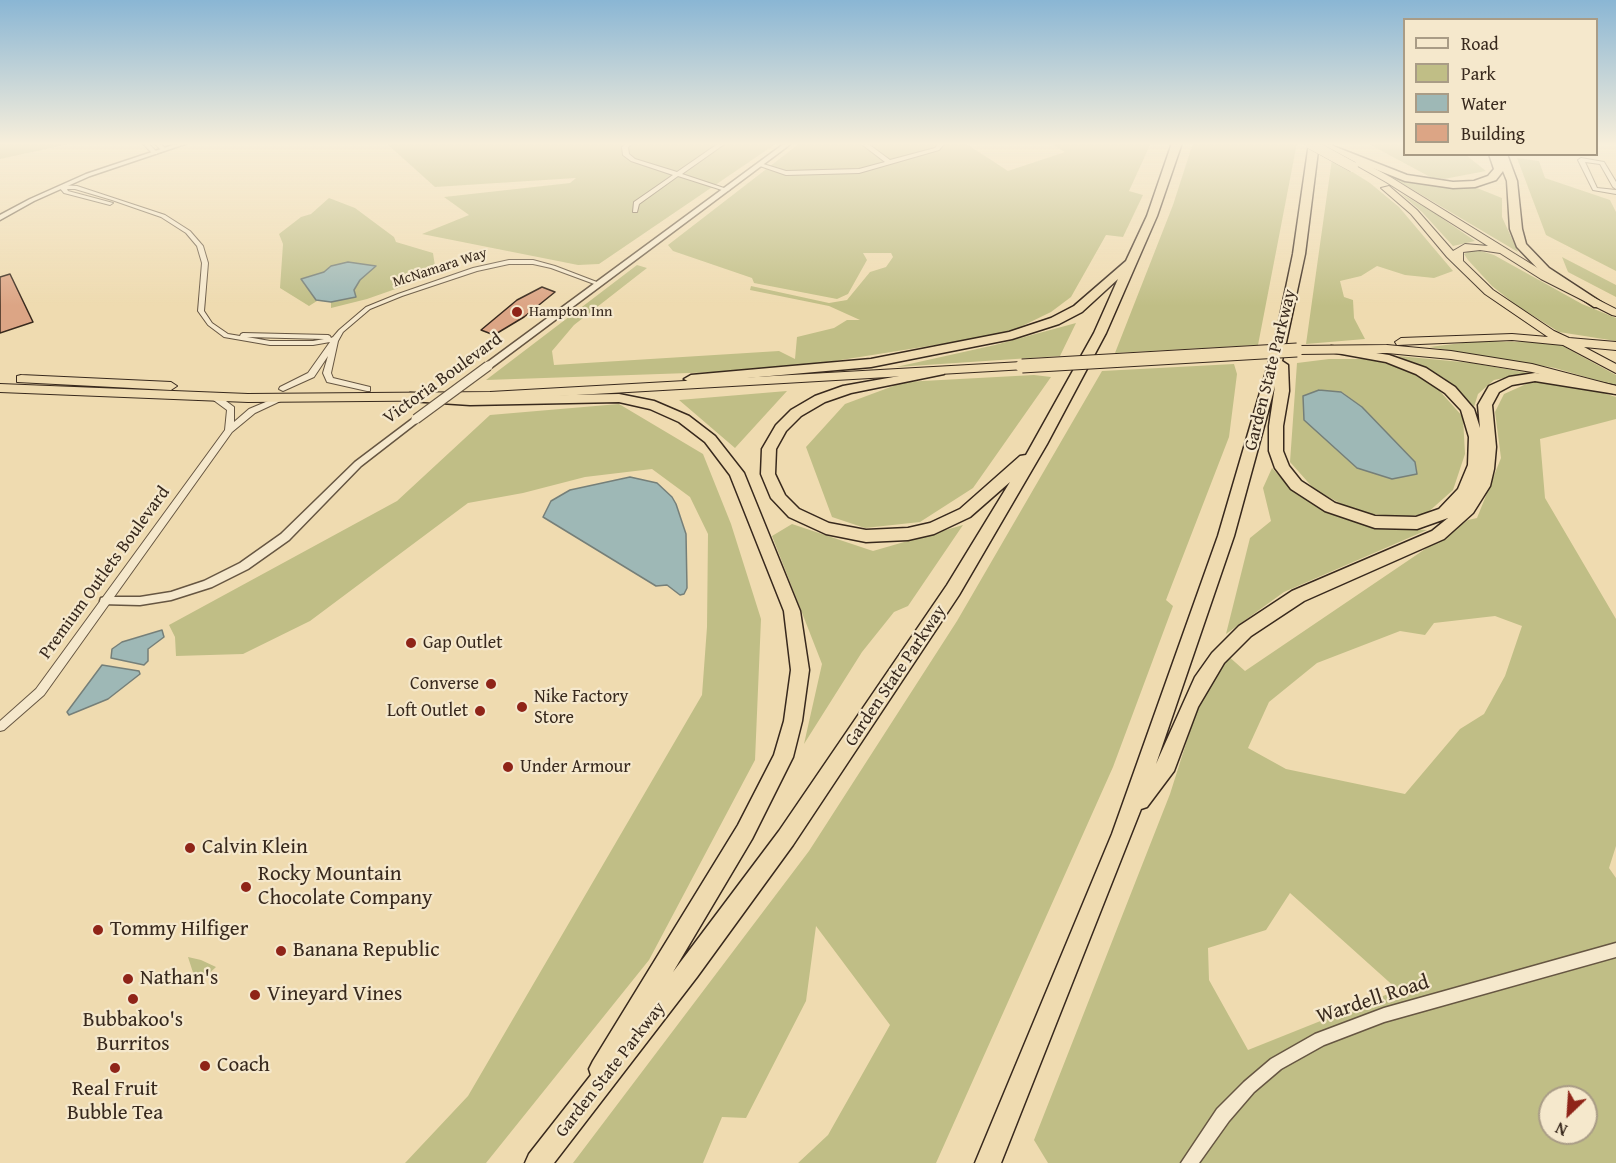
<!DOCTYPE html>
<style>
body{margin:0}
#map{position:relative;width:1616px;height:1163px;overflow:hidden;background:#efdbb0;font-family:"Gentium Book Plus",serif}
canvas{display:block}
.legend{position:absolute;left:1403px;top:18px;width:195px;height:138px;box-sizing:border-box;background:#f5e8cc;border:2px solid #a99c86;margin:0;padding:8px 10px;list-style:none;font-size:18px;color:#38291d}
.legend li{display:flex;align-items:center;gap:12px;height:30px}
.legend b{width:30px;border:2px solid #a99c86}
.north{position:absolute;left:1538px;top:1085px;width:60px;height:60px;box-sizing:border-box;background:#f5e8cc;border:2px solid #a99c86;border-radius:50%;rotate:205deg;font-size:16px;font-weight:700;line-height:24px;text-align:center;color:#38291d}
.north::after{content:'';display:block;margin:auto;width:21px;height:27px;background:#8f2418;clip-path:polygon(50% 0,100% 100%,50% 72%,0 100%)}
</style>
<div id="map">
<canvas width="1616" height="1163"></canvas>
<ul class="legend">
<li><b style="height:8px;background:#f5e8cc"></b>Road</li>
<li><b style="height:16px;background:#c0be86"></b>Park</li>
<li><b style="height:16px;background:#9eb8b6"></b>Water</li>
<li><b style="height:16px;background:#dca585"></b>Building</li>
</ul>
<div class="north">N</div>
</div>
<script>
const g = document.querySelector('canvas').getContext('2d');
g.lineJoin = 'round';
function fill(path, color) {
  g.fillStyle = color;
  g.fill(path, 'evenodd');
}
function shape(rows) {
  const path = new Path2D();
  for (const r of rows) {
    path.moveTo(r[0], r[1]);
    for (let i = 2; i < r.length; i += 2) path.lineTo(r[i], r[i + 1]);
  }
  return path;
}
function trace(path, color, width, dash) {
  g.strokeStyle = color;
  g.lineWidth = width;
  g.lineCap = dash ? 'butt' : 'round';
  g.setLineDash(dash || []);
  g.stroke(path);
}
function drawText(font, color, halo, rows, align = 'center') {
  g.font = font + ' "Gentium Book Plus",serif';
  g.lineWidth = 4.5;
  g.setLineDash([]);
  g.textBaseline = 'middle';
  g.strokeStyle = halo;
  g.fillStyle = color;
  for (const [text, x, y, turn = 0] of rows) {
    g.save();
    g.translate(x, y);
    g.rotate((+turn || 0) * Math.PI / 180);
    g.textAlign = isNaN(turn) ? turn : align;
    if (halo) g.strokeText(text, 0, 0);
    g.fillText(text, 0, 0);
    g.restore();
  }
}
const green = shape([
 [0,143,74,143,0,159],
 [386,143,777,143,599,264,578,265,422,234,469,215,444,197,570,183,576,178,435,187],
 [800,143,965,143,1008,171,1065,152,1050,143,1151,143,1129,191,1143,195,1123,237,1106,235,1071,297,1051,312,1018,328,992,336,803,366,718,372,486,380,637,265,647,268,574,325,552,351,554,365,779,351,795,359,797,337,834,328,847,320,860,320,829,306,750,290,751,286,829,303,847,300,870,272,886,267,893,257,891,253,863,253,867,260,848,294,837,299,754,283,752,278,673,251,668,245],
 [1193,143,1297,143,1258,345,1115,353,1173,205],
 [1367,143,1404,143,1404,154,1466,155,1486,171,1444,179,1432,178],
 [1517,158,1539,161,1545,178,1610,200,1616,212,1616,271,1546,235],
 [1332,159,1370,183,1399,207,1453,271,1434,278,1405,275,1377,266,1361,276,1340,281,1344,297,1353,300,1354,318,1365,339,1306,344],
 [1388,175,1436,186,1477,188,1502,198,1502,217,1518,252],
 [1400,193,1433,212,1475,241,1453,246,1422,212],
 [329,198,355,208,394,237,396,242,433,253,435,266,407,285,367,299,331,308,331,302,356,297,354,290,360,280,375,266,331,266,324,272,301,279,317,301,309,306,280,288,283,244,279,234,301,217,311,214],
 [1474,249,1494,255,1582,304,1616,318,1616,341,1559,332,1516,305,1492,286,1468,260,1464,254],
 [1562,257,1616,285,1616,297,1568,272],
 [1076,323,1060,356,896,367,995,345],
 [1479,341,1557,343,1616,375,1616,386,1555,368,1429,347],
 [1398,356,1472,363,1529,373,1494,380,1478,394,1474,407,1444,378],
 [1329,359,1372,359,1415,373,1437,388,1463,417,1465,454,1453,490,1426,514,1402,517,1359,513,1315,490,1290,462,1297,363],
 [1319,390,1342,392,1362,407,1415,462,1417,473,1357,468,1339,451],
 [1234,364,1237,374,1229,437,1166,600,1173,606,1113,767,936,1163,798,1163,828,1135,890,1025,816,926,806,1001,746,1118,722,1117,703,1163,573,1163,809,851,957,621,1102,371],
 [1034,375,1051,377,973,488,920,522,865,528,832,517,806,447,845,404,904,382],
 [1533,381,1575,384,1616,397,1616,419,1540,439,1545,498,1616,619,1616,846,1609,868,1616,878,1616,1163,1048,1163,1034,1140,1170,794,1217,646,1245,671,1468,520,1477,518,1501,458,1495,412,1504,394],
 [1495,616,1522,626,1505,676,1484,714,1460,729,1405,794,1286,769,1248,748,1269,702,1317,663,1400,631,1425,635,1434,623],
 [1290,893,1398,990,1248,1050,1209,980,1208,948,1266,930],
 [1550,1097,1586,1097,1586,1133,1550,1133],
 [787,391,735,448,679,400],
 [619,404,703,454,731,524,761,619,755,760,649,960,486,1163,405,1163,468,1096,702,695,707,627,708,534,690,497,652,469,585,477,523,493,468,503,310,621,243,654,176,656,175,637,169,625,397,501,490,415],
 [1272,468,1295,493,1322,509,1375,527,1427,530,1284,592,1226,634,1250,538,1271,521,1263,488],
 [792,524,873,551,963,525,908,606,894,612,862,652,804,744,822,664,772,536],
 [188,957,201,960,216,967,197,985]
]);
const water = shape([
 [348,262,376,266,360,280,354,290,356,297,331,302,316,300,301,279,324,272,331,266,348,262],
 [1319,390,1341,392,1362,407,1415,462,1417,474,1392,479,1357,468,1304,420,1303,396,1319,390],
 [630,477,657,483,672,497,676,504,686,534,687,588,684,594,680,595,667,585,656,586,543,517,551,501,570,490,630,477],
 [162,630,164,637,148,649,148,661,144,665,111,658,112,649,122,642,162,630],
 [102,665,139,671,140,674,108,699,69,715,67,712,102,665]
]);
const building = shape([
 [10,274,33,322,0,333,0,277,10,274],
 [542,287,555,292,524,317,494,335,481,330,517,300,542,287]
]);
const minor = shape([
 [142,143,148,143,157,152,157,154,153,154,142,143],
 [154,143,160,143,167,150,162,151,154,143],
 [627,143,633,143,628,147,629,154,635,159,677,172,719,143,726,143,682,174,730,190,725,191,678,176,639,204,637,212,633,212,634,202,673,175,631,161,623,155,622,147,627,143],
 [860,143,867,143,890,160,935,148,939,143,945,143,939,150,859,173,786,175,757,165,760,163,786,171,859,169,885,162,860,143],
 [1581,158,1604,162,1616,182,1616,189,1613,187,1600,164,1585,162,1597,188,1616,190,1616,194,1593,190,1578,160,1581,158],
 [62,185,77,186,165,215,190,231,203,246,208,263,204,311,212,323,228,334,240,336,241,334,243,333,328,335,330,336,331,338,333,337,339,330,366,307,398,294,473,268,509,260,533,260,555,266,602,284,597,285,551,268,533,264,509,264,477,271,402,296,370,309,343,332,338,341,331,373,333,378,370,387,370,391,367,391,327,382,323,373,328,356,314,377,283,391,279,389,280,387,308,373,330,342,313,345,270,345,224,337,208,325,198,311,202,263,197,246,186,233,161,217,112,200,75,189,67,189,68,191,113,203,110,205,64,193,59,187,62,185],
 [247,337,324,339,313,341,270,341,247,337],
 [212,395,218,395,234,407,234,422,249,409,280,396,286,396,287,398,255,413,232,432,44,695,4,730,0,731,0,721,36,689,225,430,227,410,212,399,212,395]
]);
const tertiary = shape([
 [179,143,188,143,90,176,34,201,0,220,0,215,30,199,86,174,179,143],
 [785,143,792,143,491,368,485,368,485,364,785,143],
 [416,416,420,419,419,421,361,466,289,540,248,569,212,587,171,600,140,605,101,604,100,601,101,598,105,597,140,597,171,592,204,581,240,563,281,534,355,462,416,416],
 [1616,943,1616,957,1384,1022,1324,1045,1281,1069,1254,1092,1229,1121,1199,1163,1181,1163,1217,1109,1244,1082,1271,1059,1315,1034,1384,1008,1616,943]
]);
const trunk = shape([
 [1317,143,1328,143,1392,178,1549,275,1616,309,1616,316,1612,315,1541,279,1500,253,1480,250,1463,252,1463,261,1493,290,1554,331,1569,338,1616,342,1616,350,1584,347,1616,364,1616,373,1563,345,1512,340,1397,345,1395,342,1401,338,1512,334,1548,337,1485,294,1447,257,1411,214,1381,188,1389,186,1417,210,1453,251,1465,244,1488,246,1386,182,1317,143],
 [1387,345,1451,351,1532,364,1616,386,1616,394,1532,372,1451,359,1387,353,1297,354,1291,350,1297,346,1387,345],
 [1022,362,1028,366,1026,369,490,400,248,402,0,392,0,384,248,394,490,392,1022,362],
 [21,375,171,382,177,386,171,390,17,382,17,376,21,375]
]);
const motorway = shape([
 [1172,143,1182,143,1157,216,1106,333,1047,444,959,595,793,845,697,977,554,1163,525,1163,529,1154,591,1075,589,1069,593,1061,738,825,774,755,784,721,791,670,784,611,730,475,705,442,679,422,650,409,619,402,470,405,410,401,403,397,410,393,470,397,619,394,654,401,689,416,715,436,744,473,800,611,809,670,802,721,793,757,752,839,673,972,779,831,947,585,1010,482,970,517,934,534,908,540,866,542,826,534,789,517,771,498,761,474,762,449,776,425,791,410,815,396,843,386,944,368,944,374,851,393,825,402,801,416,786,431,776,449,775,474,785,495,799,509,829,523,866,530,908,528,930,523,960,509,1020,456,1026,455,1094,333,1118,279,1082,312,1059,324,1012,339,871,367,691,383,684,379,691,375,871,359,1009,332,1051,318,1074,306,1126,261,1147,216,1172,143],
 [1309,143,1319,143,1305,254,1282,361,1288,365,1289,391,1283,426,1283,451,1289,466,1301,481,1335,503,1375,516,1416,517,1439,509,1458,489,1468,465,1469,437,1461,410,1445,393,1416,374,1386,362,1331,352,1331,346,1389,355,1426,368,1455,387,1474,409,1480,428,1478,405,1489,386,1509,377,1535,373,1564,376,1616,386,1616,394,1535,381,1512,385,1499,392,1492,405,1496,447,1494,469,1490,486,1473,513,1444,539,1304,601,1251,636,1224,663,1198,707,1174,771,1147,807,1141,809,1001,1163,975,1163,1112,834,1218,536,1274,345,1293,254,1309,143],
 [1275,386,1269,426,1269,451,1275,468,1291,489,1325,511,1375,528,1417,529,1448,518,1432,531,1292,591,1239,626,1212,653,1195,677,1156,764,1234,536,1275,386],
 [1328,144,1407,175,1453,182,1474,181,1488,176,1494,169,1489,154,1507,154,1517,181,1522,229,1526,244,1549,268,1604,304,1602,307,1594,307,1541,272,1517,247,1510,229,1507,181,1503,171,1496,180,1475,187,1453,188,1405,181,1325,149,1323,147,1328,144]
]);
const tertiaryBridge = shape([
 [416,419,488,366]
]);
const trunkBridgeFar1 = shape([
 [1309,143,1353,167]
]);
const trunkBridge = shape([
 [1022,366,1297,350]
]);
const markers = [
 [517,312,6,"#8f2418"],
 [411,643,6,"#8f2418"],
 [491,684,6,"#8f2418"],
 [522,707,6,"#8f2418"],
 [480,711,6,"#8f2418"],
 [508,767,6,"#8f2418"],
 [190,848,6,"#8f2418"],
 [246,887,6,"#8f2418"],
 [98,930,6,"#8f2418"],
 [281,951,6,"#8f2418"],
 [128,979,6,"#8f2418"],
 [255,995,6,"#8f2418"],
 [133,999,6,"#8f2418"],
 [205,1066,6,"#8f2418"],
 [115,1068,6,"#8f2418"]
];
const farStreetnames = [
 ["McNamara Way",440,268,-18]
];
const farPoinames = [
 ["Hampton Inn",529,312]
];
const streetNames = [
 ["Garden State Parkway",1271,370,-76],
 ["Victoria Boulevard",443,379,-36],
 ["Premium Outlets Boulevard",105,573,-54],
 ["Garden State Parkway",896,676,-56],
 ["Garden State Parkway",611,1070,-52]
];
const poiNames = [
 ["Gap Outlet",423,643],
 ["Converse",479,684,"right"],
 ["Nike Factory",534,697],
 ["Store",534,718],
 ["Loft Outlet",468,711,"right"],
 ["Under Armour",520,767]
];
const nearPoinames = [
 ["Calvin Klein",202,848],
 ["Rocky Mountain",258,875],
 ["Chocolate Company",258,899],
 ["Tommy Hilfiger",110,930],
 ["Banana Republic",293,951],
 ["Nathan's",140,979],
 ["Vineyard Vines",267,995],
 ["Bubbakoo's",133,1021,"center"],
 ["Burritos",133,1045,"center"],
 ["Coach",217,1066],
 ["Real Fruit",115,1090,"center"],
 ["Bubble Tea",115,1114,"center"]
];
const nearStreetnames = [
 ["Wardell Road",1373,1000,-18]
];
fill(green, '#c0be86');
fill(water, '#9eb8b6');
trace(water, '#757f79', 1.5);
fill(building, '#dca585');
trace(building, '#38291d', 1.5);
trace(minor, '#665642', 2);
trace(tertiary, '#665642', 3);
trace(trunk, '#38291d', 2);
trace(motorway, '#38291d', 3);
fill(minor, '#f5e8cc');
fill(tertiary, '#f5e8cc');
fill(trunk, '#efdbb0');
fill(motorway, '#efdbb0');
trace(tertiaryBridge, '#665642', 11, []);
trace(trunkBridgeFar1, '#38291d', 11, []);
trace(trunkBridge, '#38291d', 15, []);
trace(tertiaryBridge, '#f5e8cc', 9);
trace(trunkBridgeFar1, '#efdbb0', 10);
trace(trunkBridge, '#efdbb0', 13);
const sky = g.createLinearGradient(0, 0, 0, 306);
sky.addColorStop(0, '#8ab6d4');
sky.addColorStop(0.47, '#f8efdb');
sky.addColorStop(1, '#f8efdb00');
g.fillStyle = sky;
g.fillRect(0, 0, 1616, 306);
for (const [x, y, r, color] of markers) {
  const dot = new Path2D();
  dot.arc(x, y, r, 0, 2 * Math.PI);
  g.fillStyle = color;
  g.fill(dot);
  trace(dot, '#f5e8cc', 2);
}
drawText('15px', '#38291d', '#f5e8cc', farStreetnames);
drawText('15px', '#38291d', '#f5e8cc', farPoinames, 'left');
drawText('18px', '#38291d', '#f5e8cc', streetNames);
drawText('18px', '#38291d', '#f5e8cc', poiNames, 'left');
drawText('21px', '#38291d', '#f5e8cc', nearPoinames, 'left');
drawText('21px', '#38291d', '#f5e8cc', nearStreetnames);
</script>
